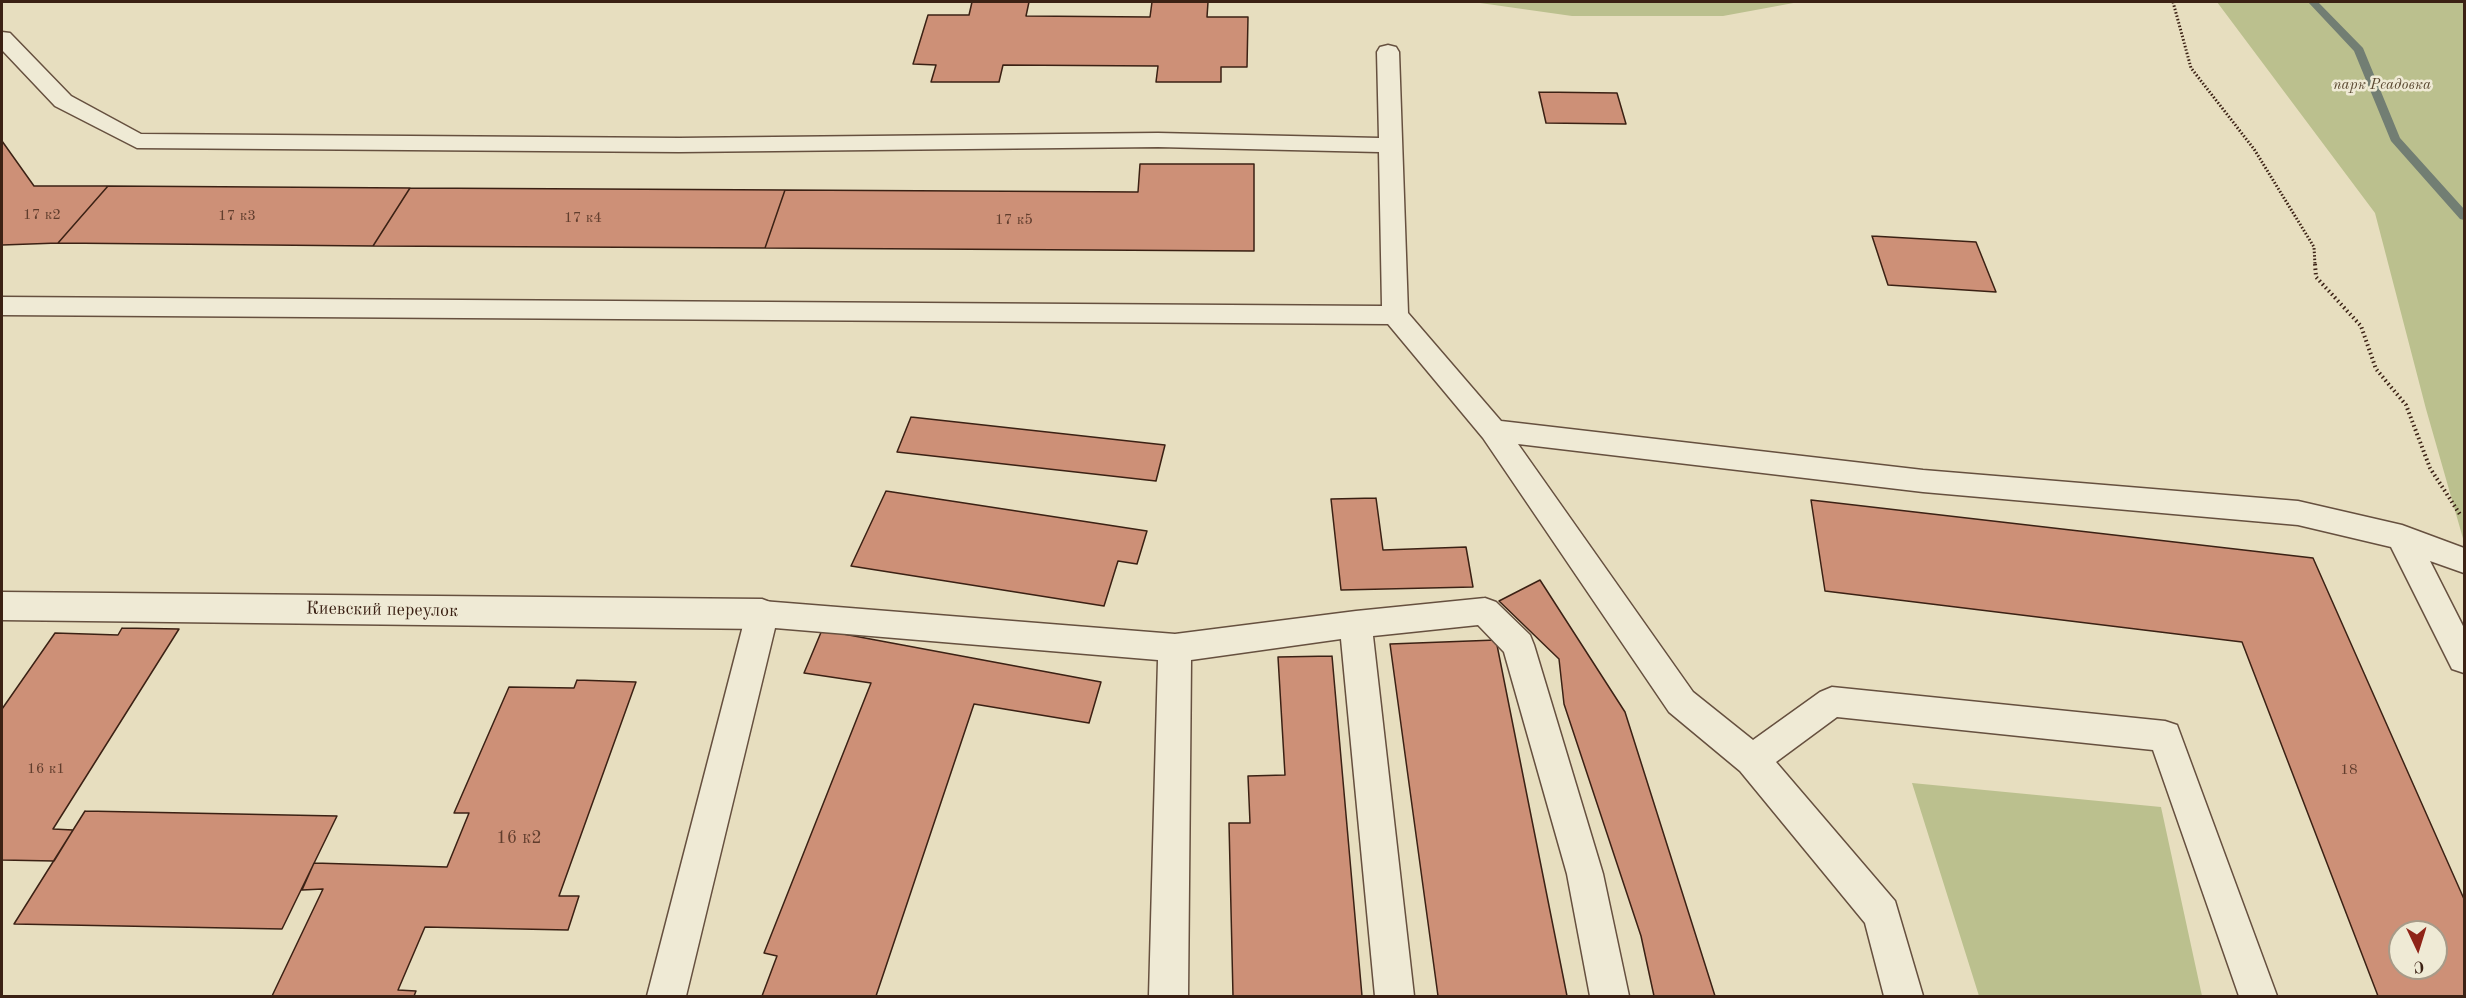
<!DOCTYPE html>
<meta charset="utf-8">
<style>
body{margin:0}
#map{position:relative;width:2466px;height:998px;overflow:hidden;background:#e7debf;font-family:"Old Standard TT",serif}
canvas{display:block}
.frame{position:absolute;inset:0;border:3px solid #3b2114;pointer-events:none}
.north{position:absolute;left:2388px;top:920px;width:60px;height:60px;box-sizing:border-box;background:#efead5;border:2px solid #a79a88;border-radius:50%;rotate:176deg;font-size:16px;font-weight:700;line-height:24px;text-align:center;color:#3b2114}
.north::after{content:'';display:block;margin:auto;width:21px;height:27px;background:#8f2418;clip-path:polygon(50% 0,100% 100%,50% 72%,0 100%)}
</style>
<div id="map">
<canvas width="2466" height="998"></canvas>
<div class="frame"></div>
<div class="north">С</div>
</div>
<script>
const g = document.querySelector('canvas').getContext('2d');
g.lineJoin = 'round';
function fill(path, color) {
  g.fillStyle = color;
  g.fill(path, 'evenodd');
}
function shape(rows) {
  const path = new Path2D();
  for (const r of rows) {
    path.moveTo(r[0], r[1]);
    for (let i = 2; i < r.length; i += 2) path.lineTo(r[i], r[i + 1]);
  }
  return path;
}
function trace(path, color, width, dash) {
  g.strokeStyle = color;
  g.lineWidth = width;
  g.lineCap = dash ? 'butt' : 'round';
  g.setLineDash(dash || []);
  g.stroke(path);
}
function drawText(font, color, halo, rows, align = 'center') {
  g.font = font + ' "Old Standard TT",serif';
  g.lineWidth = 5;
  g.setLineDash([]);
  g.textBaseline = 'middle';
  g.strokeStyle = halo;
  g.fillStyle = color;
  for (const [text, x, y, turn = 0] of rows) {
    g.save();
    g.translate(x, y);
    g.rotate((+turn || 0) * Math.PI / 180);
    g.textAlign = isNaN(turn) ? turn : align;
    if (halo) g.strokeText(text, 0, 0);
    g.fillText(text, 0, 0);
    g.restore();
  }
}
const green = shape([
 [1473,2,1799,2,1723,16,1572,16],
 [2217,2,2464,2,2464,542,2426,409,2375,213],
 [1912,783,2161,807,2202,996,1979,996]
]);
const stream = shape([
 [2308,2,2318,2,2363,48,2400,138,2464,209,2464,220,2460,219,2391,141,2354,51,2308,2]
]);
const building = shape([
 [972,2,1029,2,1026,16,1150,17,1152,2,1208,2,1207,17,1248,17,1247,67,1221,67,1221,82,1156,82,1158,66,1003,65,999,82,931,82,936,65,913,64,928,15,969,15,972,2],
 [1539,92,1617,93,1626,124,1546,123,1539,92],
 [2,141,34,186,108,186,58,243,2,245,2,141],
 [1140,164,1254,164,1254,251,765,248,785,190,1138,192,1140,164],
 [108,186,410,188,373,246,58,243,108,186],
 [410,188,785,190,765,248,373,246,410,188],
 [1872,236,1976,242,1996,292,1888,285,1872,236],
 [911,417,1165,445,1156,481,897,452,911,417],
 [886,491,1147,531,1137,564,1118,561,1104,606,851,566,886,491],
 [1376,498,1383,550,1466,547,1473,587,1341,590,1331,499,1376,498],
 [1811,500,2313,558,2464,899,2464,996,2378,996,2242,642,1825,591,1811,500],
 [2400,932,2436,932,2436,968,2400,968,2400,932],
 [1540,580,1625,712,1715,996,1654,996,1641,936,1564,704,1559,659,1499,601,1540,580],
 [122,628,179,629,53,829,73,830,54,861,2,860,2,709,55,633,118,635,122,628],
 [822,630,1101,682,1089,723,974,704,876,996,762,996,777,956,764,953,871,683,804,673,822,630],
 [1496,640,1567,996,1438,996,1390,644,1496,640],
 [1332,656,1362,996,1233,996,1229,823,1250,823,1248,776,1285,775,1278,657,1332,656],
 [577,680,636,682,559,896,579,896,568,930,425,927,398,990,416,991,414,996,272,996,323,889,302,890,314,863,447,867,469,813,454,813,509,687,574,688,577,680],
 [85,811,337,816,282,929,14,924,85,811]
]);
const pathFar1 = shape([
 [2173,2,2191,68,2254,149,2314,247,2315,265]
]);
const path = shape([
 [2315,264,2316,277,2361,326,2376,369,2406,405,2430,468,2461,516]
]);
const lane = shape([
 [2,32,10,33,71,96,141,134,679,138,1158,133,1379,138,1377,52,1380,47,1388,45,1396,47,1399,52,1408,313,1501,421,1923,470,2298,501,2402,525,2464,548,2464,573,2430,561,2464,628,2464,673,2452,669,2391,547,2298,525,1923,492,1518,444,1693,692,1753,740,1820,692,1832,687,2165,721,2177,725,2277,996,2239,996,2153,750,1837,717,1776,762,1895,901,1923,996,1884,996,1865,923,1740,771,1669,712,1483,438,1388,324,2,315,2,297,1382,306,1379,152,1158,147,679,152,137,148,55,106,2,50,2,32],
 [1485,598,1496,602,1530,635,1534,645,1603,874,1629,996,1590,996,1567,874,1504,652,1478,625,1373,636,1414,996,1375,996,1341,639,1191,660,1188,996,1149,996,1158,660,775,628,686,996,647,996,746,614,751,605,762,601,1175,634,1356,611,1485,598]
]);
const street = shape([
 [2,592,762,599,775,604,780,614,775,624,762,629,2,620,2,592]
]);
const farParknames = [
 ["парк Реадовка",2382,85]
];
const numberNames = [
 ["17 к2",42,215],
 ["17 к3",237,216],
 ["17 к4",583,218],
 ["17 к5",1014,220],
 ["16 к1",46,769],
 ["18",2349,770]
];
const streetNames = [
 ["Киевский переулок",382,610,1]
];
const nearNumbernames = [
 ["16 к2",519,838]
];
fill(green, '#bbc08e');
fill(stream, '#727e73');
fill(building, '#cd9077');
trace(building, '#3b2114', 1.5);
trace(lane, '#66503f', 3);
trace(street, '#66503f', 3);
trace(pathFar1, '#3b2114', 3, [1.5, 2]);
trace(path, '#3b2114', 4, [1.5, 3]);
fill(lane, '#efead5');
fill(street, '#efead5');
drawText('italic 15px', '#5b4932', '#efead5', farParknames);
drawText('15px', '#603d2d', null, numberNames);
drawText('18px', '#3b2114', '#efead5', streetNames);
drawText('18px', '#603d2d', null, nearNumbernames);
</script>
